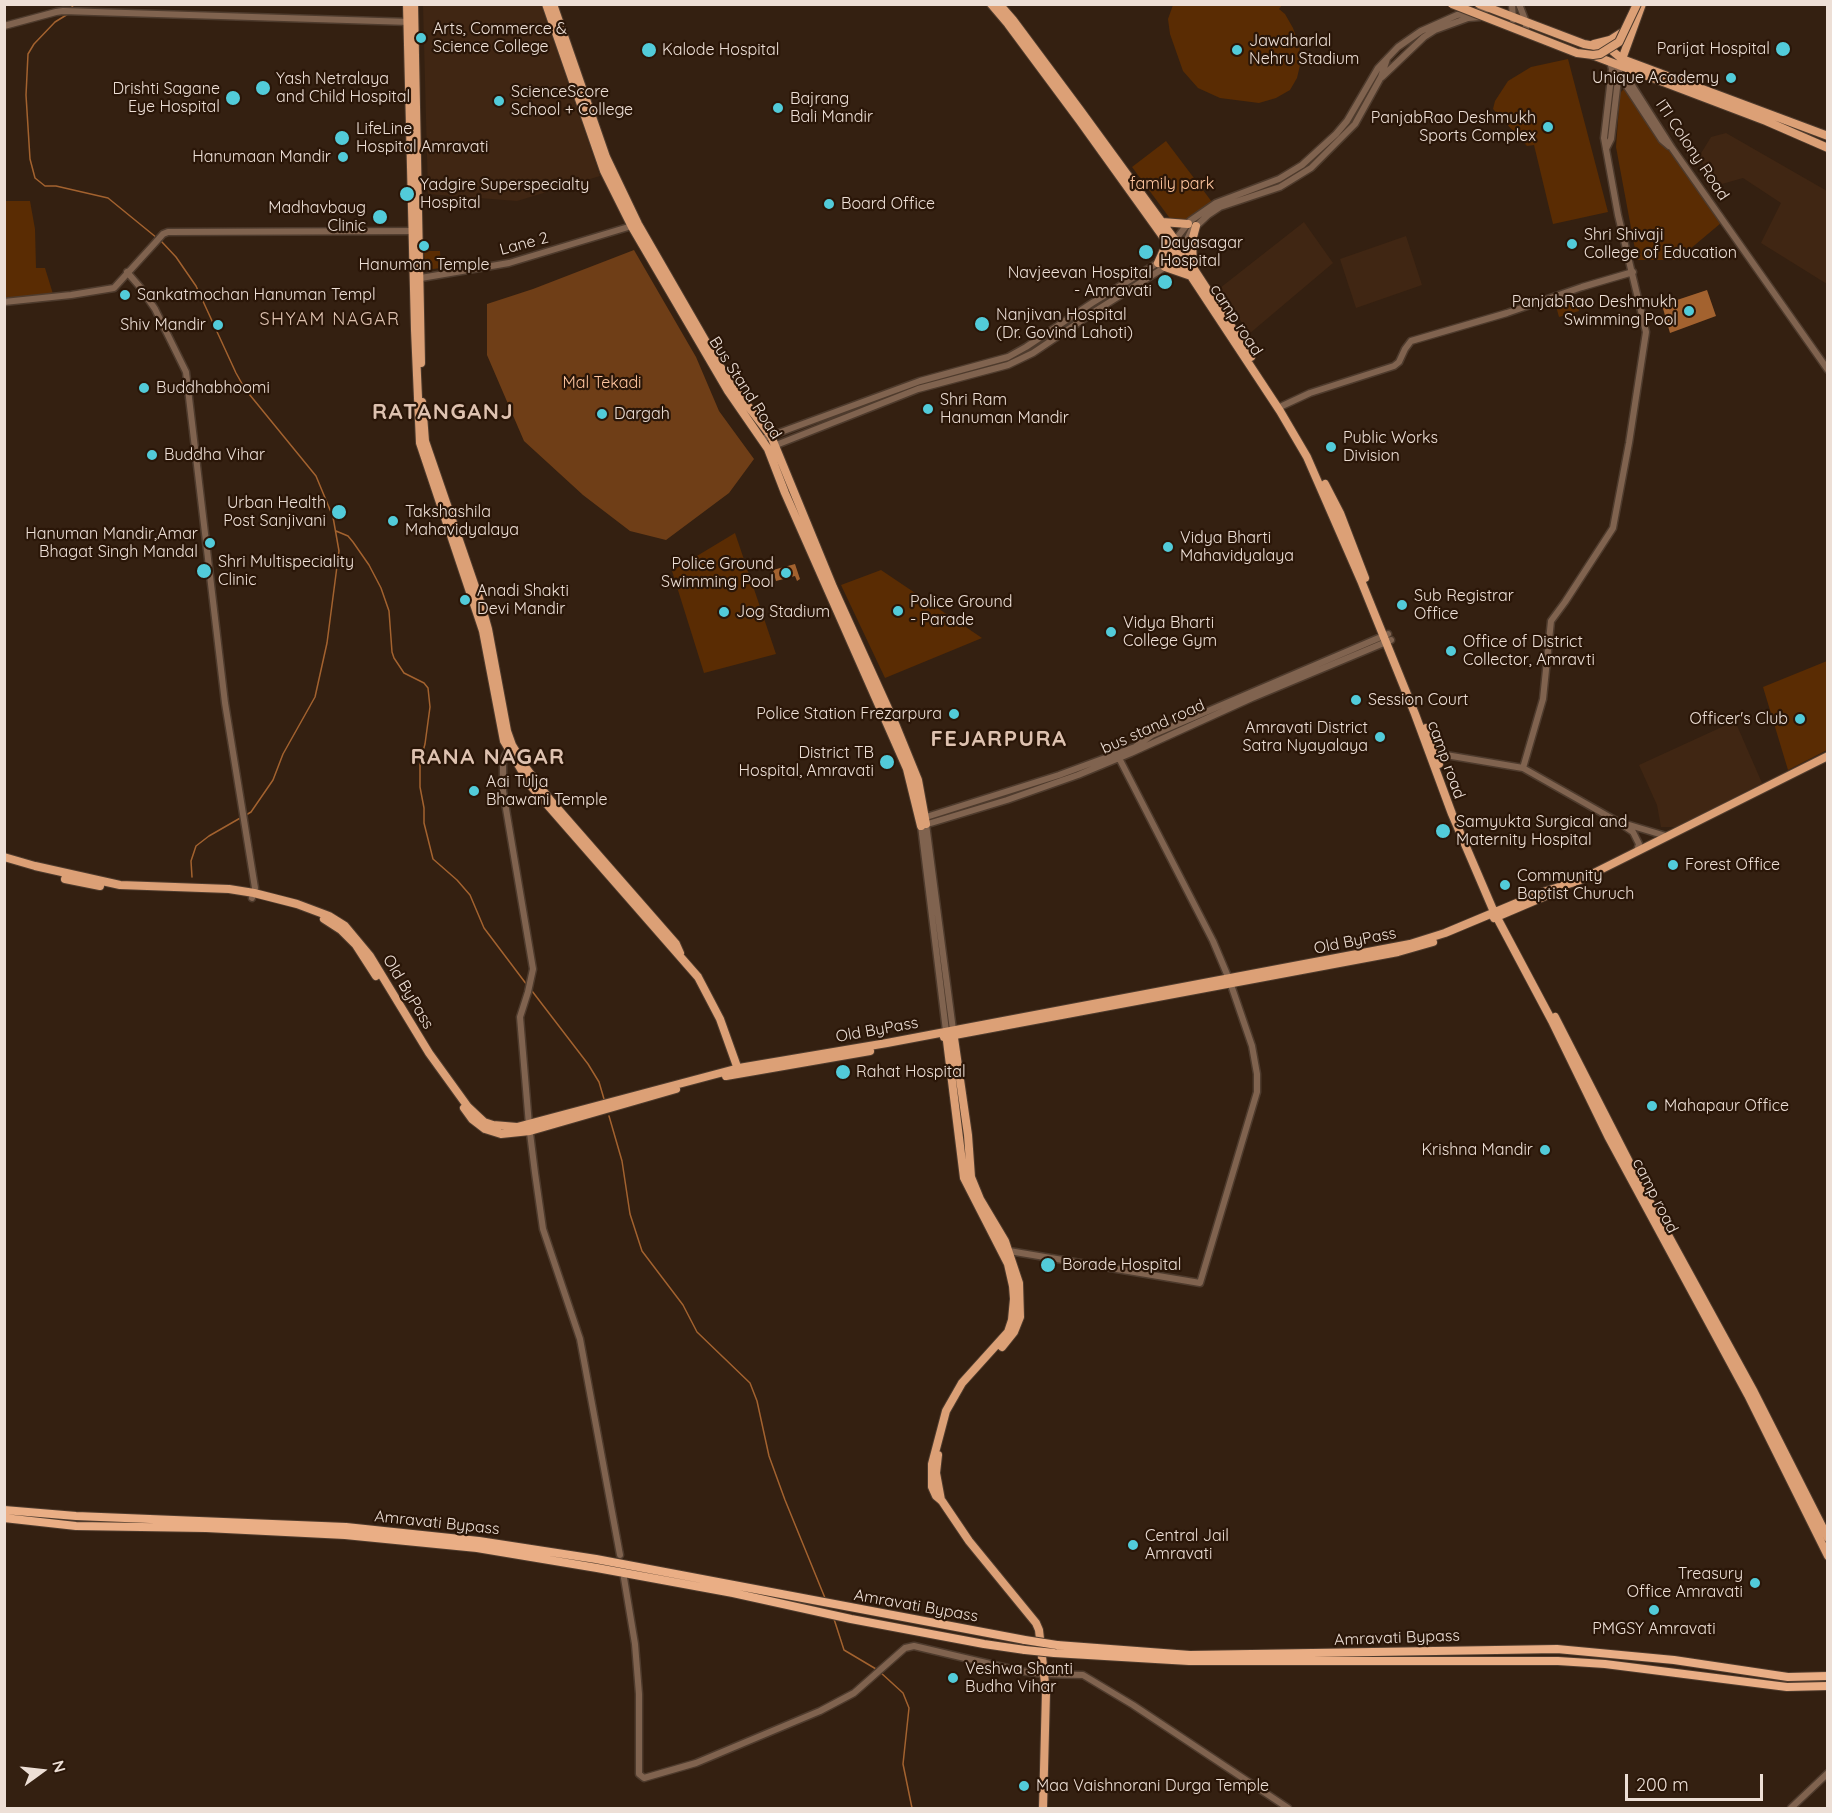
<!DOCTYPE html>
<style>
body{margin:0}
#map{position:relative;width:1832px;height:1813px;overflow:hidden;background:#342011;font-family:Quicksand,sans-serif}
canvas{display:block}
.frame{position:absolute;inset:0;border:6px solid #eddfd6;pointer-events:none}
.north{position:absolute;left:12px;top:1741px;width:60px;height:60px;-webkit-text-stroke:4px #2a1608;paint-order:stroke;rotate:75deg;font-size:16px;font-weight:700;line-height:24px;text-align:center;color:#eddfd6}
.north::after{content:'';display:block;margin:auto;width:21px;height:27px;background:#eddfd6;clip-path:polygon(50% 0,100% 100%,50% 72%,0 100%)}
.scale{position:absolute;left:1625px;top:1774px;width:138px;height:27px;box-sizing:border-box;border:3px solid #eddfd6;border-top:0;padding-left:8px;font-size:18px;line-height:21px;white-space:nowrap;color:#eddfd6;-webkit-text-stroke:4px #2a1608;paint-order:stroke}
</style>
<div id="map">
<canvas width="1832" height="1813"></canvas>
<div class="frame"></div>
<div class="north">N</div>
<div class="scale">200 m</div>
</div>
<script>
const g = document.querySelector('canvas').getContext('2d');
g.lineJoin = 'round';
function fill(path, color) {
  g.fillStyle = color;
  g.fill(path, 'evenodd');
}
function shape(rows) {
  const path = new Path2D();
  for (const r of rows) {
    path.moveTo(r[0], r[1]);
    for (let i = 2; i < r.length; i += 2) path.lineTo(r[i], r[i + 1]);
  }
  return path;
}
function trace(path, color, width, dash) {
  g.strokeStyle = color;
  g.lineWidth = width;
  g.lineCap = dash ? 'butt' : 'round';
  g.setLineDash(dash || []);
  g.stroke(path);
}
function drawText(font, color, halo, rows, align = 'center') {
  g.font = font + ' Quicksand,sans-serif';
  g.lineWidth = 4.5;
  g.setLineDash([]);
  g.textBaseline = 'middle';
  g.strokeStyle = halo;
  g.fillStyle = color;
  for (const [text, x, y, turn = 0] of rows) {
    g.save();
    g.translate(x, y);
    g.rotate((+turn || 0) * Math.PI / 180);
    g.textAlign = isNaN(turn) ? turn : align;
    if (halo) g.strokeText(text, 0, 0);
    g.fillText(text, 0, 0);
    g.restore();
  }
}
const built = shape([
 [423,5,541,5,600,176,517,201,428,194],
 [1726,133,1827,191,1827,284,1761,243,1781,203,1743,178,1722,184,1707,176,1700,155,1711,137],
 [1304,222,1333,263,1249,334,1220,288],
 [1406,236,1422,285,1356,308,1340,259],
 [1735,721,1762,783,1677,827,1661,827,1657,805,1639,765]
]);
const green = shape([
 [1173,5,1282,5,1279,9,1285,14,1293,28,1299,45,1301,61,1297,78,1290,90,1276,98,1259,103,1220,98,1198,88,1183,71,1170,34,1168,19],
 [1568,59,1608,212,1553,224,1534,145,1527,146,1493,109,1495,101,1508,81,1531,67],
 [1624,89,1629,90,1721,223,1677,260,1637,260,1616,147,1620,93],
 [1166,141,1212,202,1177,228,1132,167],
 [5,201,30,201,35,229,36,268,45,268,53,294,5,299],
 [424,251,440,251,441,268,425,270],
 [1576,301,1579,311,1559,317,1556,306],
 [735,533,776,654,704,673,672,571],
 [881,570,982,638,885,678,841,585],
 [1827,661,1827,750,1788,770,1763,687]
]);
const forest = shape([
 [634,250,696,357,719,411,754,459,729,493,666,540,630,531,583,495,524,441,487,355,487,304,533,289]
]);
const water = shape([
 [1707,290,1716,316,1670,333,1662,305],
 [795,564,800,579,797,581,795,576,776,581,773,570]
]);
const stream = shape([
 [70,10,74,4],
 [68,14,55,22,34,44,28,54,26,95,30,159,35,178,45,186,56,186,108,198,157,238],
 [161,241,176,257,196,286,236,373,245,389,316,476,333,517,339,551,327,643,315,697,283,754,273,780,251,812,246,815],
 [336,531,348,536,353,542,369,565,381,588,389,611,392,652,394,658,404,673,424,683,428,688,430,707,425,744,420,762,420,787,424,808,424,823,433,859,457,880,470,895,484,928,527,985],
 [192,877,191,861,196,846,209,836,242,817],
 [532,991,588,1064,599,1082,604,1099],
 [609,1116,622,1161,630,1214,642,1251,683,1305,697,1332,750,1383,757,1401,769,1456,785,1500,825,1598],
 [834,1619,844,1650,876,1669],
 [880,1672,903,1693,909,1708,903,1764,912,1808]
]);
const tertiary = shape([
 [1512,4,1513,20],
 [1519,4,1526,22,1526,29],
 [4,26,56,12,63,11,410,22],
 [1612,69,1628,79,1672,148,1828,370],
 [1622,75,1622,79,1662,140,1669,146],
 [1382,77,1424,37,1435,30,1468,18,1480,17],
 [1606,149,1611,139,1619,71],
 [127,272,140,287,155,309,186,372,225,703,255,888,252,898],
 [415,279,509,263,635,225],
 [4,302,71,295,114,288,155,243,163,234,168,232,417,231],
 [1282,406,1310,393,1394,366,1399,362,1405,349,1411,341,1507,313,1582,287,1633,272],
 [762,439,920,381,1008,357,1026,347,1092,303,1164,259,1171,250,1175,240,1190,221,1216,203,1279,179,1302,165,1336,134,1347,121,1378,68,1398,47,1421,31,1457,15,1489,9],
 [771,447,918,389,1008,365,1033,353,1097,310,1178,259,1191,231,1208,215,1220,207,1280,187,1311,168,1355,124,1381,77,1387,59],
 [511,746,503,759,503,791,533,969,528,992,520,1017,529,1125,535,1173,543,1229,580,1339,620,1555],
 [1434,753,1523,768,1543,699,1551,621,1565,602,1613,528,1629,443,1646,332,1618,215,1604,138,1612,69,1610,62],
 [1523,768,1620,823,1633,832,1639,844,1637,851],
 [923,818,1059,775,1135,747,1152,735,1388,634],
 [926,824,953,1030],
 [1626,824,1666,836],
 [946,1031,921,826,1007,800,1078,775,1131,753,1252,698,1391,640],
 [1009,1251,1200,1283,1257,1092,1257,1074,1252,1046,1229,979,1213,941,1119,758],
 [624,1578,635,1644,639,1694,639,1774,644,1778,696,1763,820,1711,854,1693,905,1648,914,1646,1020,1671,1044,1674,1083,1675,1133,1705,1288,1808],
 [1791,1808,1828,1773]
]);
const primary = shape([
 [407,4,415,330,420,443,483,631,504,741,531,786,698,977,720,1019,739,1072],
 [414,4,421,363],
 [546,4,604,171,632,227,728,391,768,449,785,493,907,769,921,826],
 [553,4,606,157,638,224,728,380,771,436,833,587,896,726,918,780,926,824],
 [991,4,1008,24,1080,121,1189,273,1280,411,1307,457,1362,583,1415,714,1452,814,1494,912,1552,1021,1608,1136,1748,1395,1828,1556],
 [999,4,1013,20,1080,110,1175,240,1251,357],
 [1479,4,1584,44,1610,49,1622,59,1828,136],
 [1594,44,1610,40,1621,33],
 [1592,55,1766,121,1828,148],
 [1621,62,1642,4],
 [1162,222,1188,224],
 [1158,263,1167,243],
 [1193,266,1192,241,1196,226],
 [1165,267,1191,276],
 [422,402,425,441,481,604,488,629,507,731,512,745,526,768,550,800,676,944,680,953],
 [1325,484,1340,513,1365,578],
 [1426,728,1439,764],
 [4,857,35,866,120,885,229,889,254,893,297,904,329,916,345,926,370,956,429,1053,468,1107,484,1122,493,1125,517,1127,739,1068,887,1043,1410,944,1445,933,1543,892,1578,881,1828,756],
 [65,879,100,886],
 [1494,918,1555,892],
 [324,919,341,930,356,945,376,976],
 [1555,1017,1645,1193,1754,1392,1828,1538],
 [953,1031,968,1135,971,1177,980,1199,1005,1241,1019,1283,1020,1317,1014,1332,1002,1347],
 [946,1033,964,1178,1008,1264,1013,1286,1014,1299,1012,1320,1008,1332,962,1383,946,1411,932,1464,932,1487,936,1496,942,1501,969,1541,1036,1623,1039,1630,1046,1692,1043,1808],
 [944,1037,1398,952,1433,942],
 [726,1076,870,1051],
 [464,1108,472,1119,485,1129,501,1134,530,1131,676,1089],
 [938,1455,936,1473,941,1500]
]);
const trunk = shape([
 [4,1510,76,1516,346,1527,479,1541,596,1559,1025,1640],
 [4,1518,76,1526,206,1528,345,1535,477,1548,597,1568,733,1593,851,1619,984,1644,1025,1650],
 [1057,1645,1190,1655,1557,1649,1674,1660,1788,1677,1828,1676],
 [1054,1653,1189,1661,1558,1661,1605,1664,1787,1687,1828,1686]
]);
const primaryBridge = shape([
 [1452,4,1577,53,1593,55,1600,54,1619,42,1637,4]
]);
const trunkBridge = shape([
 [1025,1640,1057,1645],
 [1025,1650,1054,1653]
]);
const markers = [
 [421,38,6,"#52cbd9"],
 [1783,49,8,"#52cbd9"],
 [649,50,8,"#52cbd9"],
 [1237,50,6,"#52cbd9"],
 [1731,78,6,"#52cbd9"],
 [263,88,8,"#52cbd9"],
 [233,98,8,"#52cbd9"],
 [499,101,6,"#52cbd9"],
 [778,108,6,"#52cbd9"],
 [1548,127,6,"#52cbd9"],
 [342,138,8,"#52cbd9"],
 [343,157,6,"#52cbd9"],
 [407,194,8,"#52cbd9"],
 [829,204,6,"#52cbd9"],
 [380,217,8,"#52cbd9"],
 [1572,244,6,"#52cbd9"],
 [424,246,6,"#52cbd9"],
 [1146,252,8,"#52cbd9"],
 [1165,282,8,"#52cbd9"],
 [125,295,6,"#52cbd9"],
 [1689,311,6,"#52cbd9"],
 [982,324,8,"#52cbd9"],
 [218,325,6,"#52cbd9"],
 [144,388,6,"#52cbd9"],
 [928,409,6,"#52cbd9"],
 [602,414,6,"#52cbd9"],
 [1331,447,6,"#52cbd9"],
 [152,455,6,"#52cbd9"],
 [339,512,8,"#52cbd9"],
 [393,521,6,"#52cbd9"],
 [210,543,6,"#52cbd9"],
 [1168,547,6,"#52cbd9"],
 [204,571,8,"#52cbd9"],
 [786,573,6,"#52cbd9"],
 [465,600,6,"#52cbd9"],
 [1402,605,6,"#52cbd9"],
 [898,611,6,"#52cbd9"],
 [724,612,6,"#52cbd9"],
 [1111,632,6,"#52cbd9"],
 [1451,651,6,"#52cbd9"],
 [1356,700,6,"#52cbd9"],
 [954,714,6,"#52cbd9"],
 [1800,719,6,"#52cbd9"],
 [1380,737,6,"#52cbd9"],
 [887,762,8,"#52cbd9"],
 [474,791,6,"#52cbd9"],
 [1443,831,8,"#52cbd9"],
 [1673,865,6,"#52cbd9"],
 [1505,885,6,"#52cbd9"],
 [843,1072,8,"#52cbd9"],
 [1652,1106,6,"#52cbd9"],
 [1545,1150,6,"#52cbd9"],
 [1048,1265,8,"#52cbd9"],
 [1133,1545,6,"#52cbd9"],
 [1755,1583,6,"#52cbd9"],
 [1654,1610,6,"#52cbd9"],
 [953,1678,6,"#52cbd9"],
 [1024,1786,6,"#52cbd9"]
];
const poiNames = [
 ["Arts, Commerce &",433,29],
 ["Science College",433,47],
 ["Jawaharlal",1249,41],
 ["Nehru Stadium",1249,59],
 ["Parijat Hospital",1770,49,"right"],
 ["Kalode Hospital",662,50],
 ["Unique Academy",1719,78,"right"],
 ["Yash Netralaya",276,79],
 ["and Child Hospital",276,97],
 ["Drishti Sagane",220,89,"right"],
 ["Eye Hospital",220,107,"right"],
 ["ScienceScore",511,92],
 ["School + College",511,110],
 ["Bajrang",790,99],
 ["Bali Mandir",790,117],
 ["PanjabRao Deshmukh",1536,118,"right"],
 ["Sports Complex",1536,136,"right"],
 ["LifeLine",356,129],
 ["Hospital Amravati",356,147],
 ["Hanumaan Mandir",331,157,"right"],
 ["Yadgire Superspecialty",420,185],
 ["Hospital",420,203],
 ["Board Office",841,204],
 ["Madhavbaug",366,208,"right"],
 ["Clinic",366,226,"right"],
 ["Shri Shivaji",1584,235],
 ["College of Education",1584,253],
 ["Dayasagar",1160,243],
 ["Hospital",1160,261],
 ["Hanuman Temple",424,265,"center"],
 ["Navjeevan Hospital",1152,273,"right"],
 ["- Amravati",1152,291,"right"],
 ["Sankatmochan Hanuman Templ",137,295],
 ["PanjabRao Deshmukh",1677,302,"right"],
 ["Swimming Pool",1677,320,"right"],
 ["Nanjivan Hospital",996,315],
 ["(Dr. Govind Lahoti)",996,333],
 ["Shiv Mandir",206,325,"right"],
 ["Buddhabhoomi",156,388],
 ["Shri Ram",940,400],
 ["Hanuman Mandir",940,418],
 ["Dargah",614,414],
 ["Public Works",1343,438],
 ["Division",1343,456],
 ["Buddha Vihar",164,455],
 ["Urban Health",326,503,"right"],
 ["Post Sanjivani",326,521,"right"],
 ["Takshashila",405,512],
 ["Mahavidyalaya",405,530],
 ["Hanuman Mandir,Amar",198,534,"right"],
 ["Bhagat Singh Mandal",198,552,"right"],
 ["Vidya Bharti",1180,538],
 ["Mahavidyalaya",1180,556],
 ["Shri Multispeciality",218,562],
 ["Clinic",218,580],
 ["Police Ground",774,564,"right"],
 ["Swimming Pool",774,582,"right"],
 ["Anadi Shakti",477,591],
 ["Devi Mandir",477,609],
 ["Sub Registrar",1414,596],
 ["Office",1414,614],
 ["Police Ground",910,602],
 ["- Parade",910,620],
 ["Jog Stadium",736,612],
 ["Vidya Bharti",1123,623],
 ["College Gym",1123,641],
 ["Office of District",1463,642],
 ["Collector, Amravti",1463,660],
 ["Session Court",1368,700],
 ["Police Station Frezarpura",942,714,"right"],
 ["Officer's Club",1788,719,"right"],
 ["Amravati District",1368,728,"right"],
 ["Satra Nyayalaya",1368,746,"right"],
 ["District TB",874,753,"right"],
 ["Hospital, Amravati",874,771,"right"],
 ["Aai Tulja",486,782],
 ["Bhawani Temple",486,800],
 ["Samyukta Surgical and",1456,822],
 ["Maternity Hospital",1456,840],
 ["Forest Office",1685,865],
 ["Community",1517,876],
 ["Baptist Churuch",1517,894],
 ["Rahat Hospital",856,1072],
 ["Mahapaur Office",1664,1106],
 ["Krishna Mandir",1533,1150,"right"],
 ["Borade Hospital",1062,1265],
 ["Central Jail",1145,1536],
 ["Amravati",1145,1554],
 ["Treasury",1743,1574,"right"],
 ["Office Amravati",1743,1592,"right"],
 ["PMGSY Amravati",1654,1629,"center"],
 ["Veshwa Shanti",965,1669],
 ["Budha Vihar",965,1687],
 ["Maa Vaishnorani Durga Temple",1036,1786]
];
const streetNames = [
 ["ITI Colony Road",1692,150,56],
 ["Lane 2",524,244,-15],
 ["camp road",1236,320,57],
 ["Bus Stand Road",745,388,57],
 ["bus stand road",1153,727,-24],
 ["camp road",1446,760,70],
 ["Old ByPass",1355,941,-11],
 ["Old ByPass",408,992,59],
 ["Old ByPass",877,1030,-10],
 ["camp road",1655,1196,63],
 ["Amravati Bypass",437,1523,6],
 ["Amravati Bypass",916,1606,10],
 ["Amravati Bypass",1397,1638,-2]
];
const parkNames = [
 ["family park",1172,184],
 ["Mal Tekadi",602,383]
];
const neighbourhoodNames = [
 ["SHYAM NAGAR",330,320]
];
const districtNames = [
 ["RATANGANJ",443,412],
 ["FEJARPURA",999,739],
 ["RANA NAGAR",488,757]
];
fill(built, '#402613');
fill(green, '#5a2c03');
fill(forest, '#6f3e17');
fill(water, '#a3622f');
trace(stream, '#a3622f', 1.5);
trace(tertiary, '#4e3b2d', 9);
trace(primary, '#4e3b2d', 10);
trace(trunk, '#4e3b2d', 10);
trace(tertiary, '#80634f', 6);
trace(primary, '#dca076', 8);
trace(trunk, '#eaae85', 8);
trace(primaryBridge, '#4e3b2d', 10, []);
trace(trunkBridge, '#4e3b2d', 10, []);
trace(primaryBridge, '#dca076', 8);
trace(trunkBridge, '#eaae85', 8);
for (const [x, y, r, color] of markers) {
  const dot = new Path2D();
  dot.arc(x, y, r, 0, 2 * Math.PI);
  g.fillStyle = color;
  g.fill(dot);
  trace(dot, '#2a1608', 2);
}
drawText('16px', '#eddfd6', '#2a1608', poiNames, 'left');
drawText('16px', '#eddfd6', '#2a1608', streetNames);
drawText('16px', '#ffc6a0', '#2a1608', parkNames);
g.letterSpacing = '1.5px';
drawText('18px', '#dec2b0', '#2a1608', neighbourhoodNames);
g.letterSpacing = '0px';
g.letterSpacing = '1.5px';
drawText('bold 22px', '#dec2b0', '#2a1608', districtNames);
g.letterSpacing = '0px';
</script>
